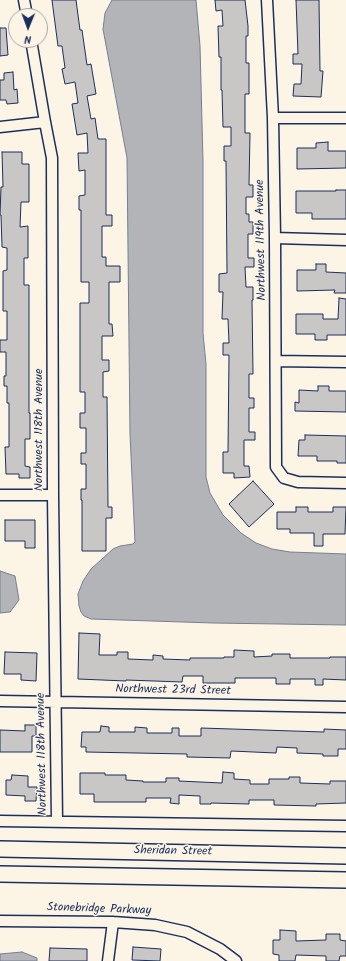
<!DOCTYPE html>
<style>
body{margin:0}
#map{position:relative;width:346px;height:961px;overflow:hidden;background:#fcf5e5;font-family:Kalam,sans-serif}
canvas{display:block}
.north{position:absolute;left:8px;top:8px;width:40px;height:40px;box-sizing:border-box;background:#fcf5e5;border:1px solid #a2a6af;border-radius:50%;rotate:181deg;font-size:11px;font-weight:700;line-height:16px;text-align:center;color:#1b2f5e}
.north::after{content:'';display:block;margin:auto;width:14px;height:18px;background:#1b2f5e;clip-path:polygon(50% 0,100% 100%,50% 72%,0 100%)}
</style>
<div id="map">
<canvas width="346" height="961"></canvas>
<div class="north">N</div>
</div>
<script>
const g = document.querySelector('canvas').getContext('2d');
g.lineJoin = 'round';
function fill(path, color) {
  g.fillStyle = color;
  g.fill(path, 'evenodd');
}
function shape(rows) {
  const path = new Path2D();
  for (const r of rows) {
    path.moveTo(r[0], r[1]);
    for (let i = 2; i < r.length; i += 2) path.lineTo(r[i], r[i + 1]);
  }
  return path;
}
function trace(path, color, width, dash) {
  g.strokeStyle = color;
  g.lineWidth = width;
  g.lineCap = dash ? 'butt' : 'round';
  g.setLineDash(dash || []);
  g.stroke(path);
}
function drawText(font, color, halo, rows, align = 'center') {
  g.font = font + ' Kalam,sans-serif';
  g.lineWidth = 3;
  g.setLineDash([]);
  g.textBaseline = 'middle';
  g.strokeStyle = halo;
  g.fillStyle = color;
  for (const [text, x, y, turn = 0] of rows) {
    g.save();
    g.translate(x, y);
    g.rotate((+turn || 0) * Math.PI / 180);
    g.textAlign = isNaN(turn) ? turn : align;
    if (halo) g.strokeText(text, 0, 0);
    g.fillText(text, 0, 0);
    g.restore();
  }
}
const water = shape([
 [112,0,196,0,200,46,203,161,203,333,206,364,206,477,210,493,223,515,241,533,256,543,272,549,290,552,346,554,346,625,213,623,91,619,84,616,81,612,79,606,78,594,83,581,91,569,113,549,120,546,133,544,135,542,130,434,127,158,103,29,105,13,112,0],
 [0,571,15,576,19,600,10,612,0,613,0,571],
 [22,952,37,958,37,961,0,961,0,954,22,952]
]);
const building = shape([
 [52,0,76,0,80,30,82,30,87,65,91,64,96,94,87,96,91,119,95,118,98,139,106,139,106,215,112,215,112,226,102,226,102,257,106,257,106,266,120,266,120,282,109,282,109,324,112,324,113,336,102,336,102,360,109,360,109,371,103,372,103,397,107,397,108,507,112,507,112,518,106,518,106,551,82,551,82,500,81,500,81,489,86,489,86,464,81,464,81,453,86,453,86,428,80,428,80,413,85,413,85,392,80,392,80,303,89,303,89,282,81,282,81,210,79,210,79,196,85,195,85,170,79,171,78,153,88,153,87,133,77,135,72,104,78,103,75,82,65,84,62,69,65,68,62,46,58,46,52,0],
 [215,0,245,0,248,26,248,36,246,36,246,63,249,63,249,94,245,94,245,133,250,133,249,185,253,185,253,197,246,197,246,214,249,214,249,222,253,222,253,234,248,234,248,258,254,258,254,267,245,267,246,287,253,287,253,300,252,300,253,374,249,374,249,398,254,398,254,408,249,408,249,432,255,432,255,440,244,440,244,466,249,466,250,477,234,478,234,473,223,473,223,452,228,452,229,355,223,355,223,343,229,343,228,319,222,319,223,292,219,292,219,274,227,273,226,161,224,161,224,146,231,146,231,127,223,127,222,90,221,90,221,57,219,57,218,26,223,26,222,10,216,11,215,0],
 [296,0,319,0,320,71,323,71,321,97,293,96,294,84,301,84,302,64,293,64,293,54,298,54,296,0],
 [0,28,6,28,8,55,0,56,0,28],
 [13,72,14,90,17,89,18,103,7,104,6,100,0,100,0,80,4,80,4,73,13,72],
 [328,142,328,151,346,151,346,168,297,169,297,148,316,148,316,143,328,142],
 [2,152,22,152,22,164,29,164,29,202,21,202,20,227,28,226,28,258,24,258,24,285,29,285,29,413,30,413,30,439,25,439,25,466,30,467,30,478,19,478,19,474,6,474,5,447,9,447,9,403,7,403,7,386,4,386,4,376,6,376,6,352,0,352,0,340,7,340,7,311,3,311,3,271,7,270,7,248,2,247,1,215,0,215,1,187,3,187,2,152],
 [336,190,346,190,346,219,312,219,312,213,296,213,296,191,336,191,336,190],
 [316,264,326,264,326,272,346,273,346,293,334,293,335,290,297,291,297,270,316,270,316,264],
 [339,298,346,299,346,335,327,335,327,340,315,340,315,334,296,334,296,314,323,314,323,319,338,319,339,298],
 [318,386,329,386,329,391,346,391,346,412,295,411,295,402,299,403,299,390,318,391,318,386],
 [305,435,346,436,346,463,337,463,337,461,317,461,317,456,298,456,299,440,305,440,305,435],
 [253,481,274,504,249,527,229,504,253,481],
 [296,507,308,507,308,512,333,512,333,507,346,507,345,534,323,534,323,546,314,546,314,533,290,533,290,529,277,529,277,512,296,512,296,507],
 [5,520,35,520,35,548,25,548,25,541,5,541,5,520],
 [79,633,100,634,99,655,117,655,117,652,128,652,128,659,153,660,153,655,163,656,163,659,190,660,190,658,224,658,224,657,234,657,234,650,254,651,254,657,272,656,272,654,290,654,290,658,330,658,330,657,346,657,346,680,323,679,323,685,315,685,315,679,290,679,290,684,276,684,276,678,235,678,235,683,203,683,203,676,183,676,182,682,126,680,126,681,78,679,79,633],
 [5,652,37,653,36,681,21,680,21,674,4,674,5,652],
 [25,725,36,725,36,736,32,736,32,752,0,752,0,730,25,731,25,725],
 [101,726,109,727,109,732,135,732,135,727,147,728,147,733,172,733,172,728,179,728,179,736,201,736,201,728,324,732,324,729,346,730,346,749,338,749,338,756,323,756,323,754,297,753,297,748,277,747,276,753,231,751,230,758,187,757,187,754,86,752,86,747,81,747,82,732,100,732,101,726],
 [223,772,234,773,234,779,250,780,250,784,269,784,269,779,289,779,289,777,300,777,300,783,330,784,330,781,346,781,346,803,316,804,316,806,274,805,274,800,249,800,249,804,211,803,211,804,200,804,200,796,179,795,179,804,170,803,171,798,146,798,146,802,94,802,94,794,80,794,80,773,105,773,105,775,126,775,126,780,143,781,143,782,166,782,166,778,179,778,179,781,222,783,223,772],
 [12,775,28,776,28,787,37,787,36,801,25,801,25,796,6,795,6,780,11,780,12,775],
 [280,930,296,931,296,941,326,940,326,934,340,934,340,940,346,941,346,956,340,956,339,961,326,961,326,956,296,955,295,961,279,961,279,955,273,954,273,940,280,940,280,930],
 [133,947,161,949,160,961,132,960,133,947],
 [50,948,87,949,87,961,49,961,50,948]
]);
const minor = shape([
 [24,0,27,16],
 [267,0,273,118,275,238,276,467,284,478,298,482,346,483],
 [31,40,45,122,52,158,53,495,57,821],
 [273,118,346,118],
 [0,127,45,122],
 [275,238,346,240],
 [276,361,346,362],
 [0,495,53,495],
 [0,701,346,707],
 [0,821,346,826],
 [0,921,113,922,155,925,187,932,220,949,236,961],
 [108,961,113,922]
]);
const primary = shape([
 [0,849,346,856],
 [0,874,346,880]
]);
const streetNames = [
 ["Northwest 119th Avenue",262,240,-91],
 ["Northwest 118th Avenue",40,430,-90],
 ["Northwest 23rd Street",173,691,1],
 ["Northwest 118th Avenue",43,754,-91],
 ["Sheridan Street",173,852,1],
 ["Stonebridge Parkway",99,910,2]
];
fill(water, '#b2b4b8');
trace(water, '#767f94', 1);
fill(building, '#c8c7c6');
trace(building, '#1b2f5e', 1);
trace(minor, '#1b2f5e', 13);
trace(primary, '#1b2f5e', 18);
trace(minor, '#fcf5e5', 10);
trace(primary, '#fcf5e5', 15);
drawText('12px', '#1b2f5e', '#fcf5e5', streetNames);
</script>
